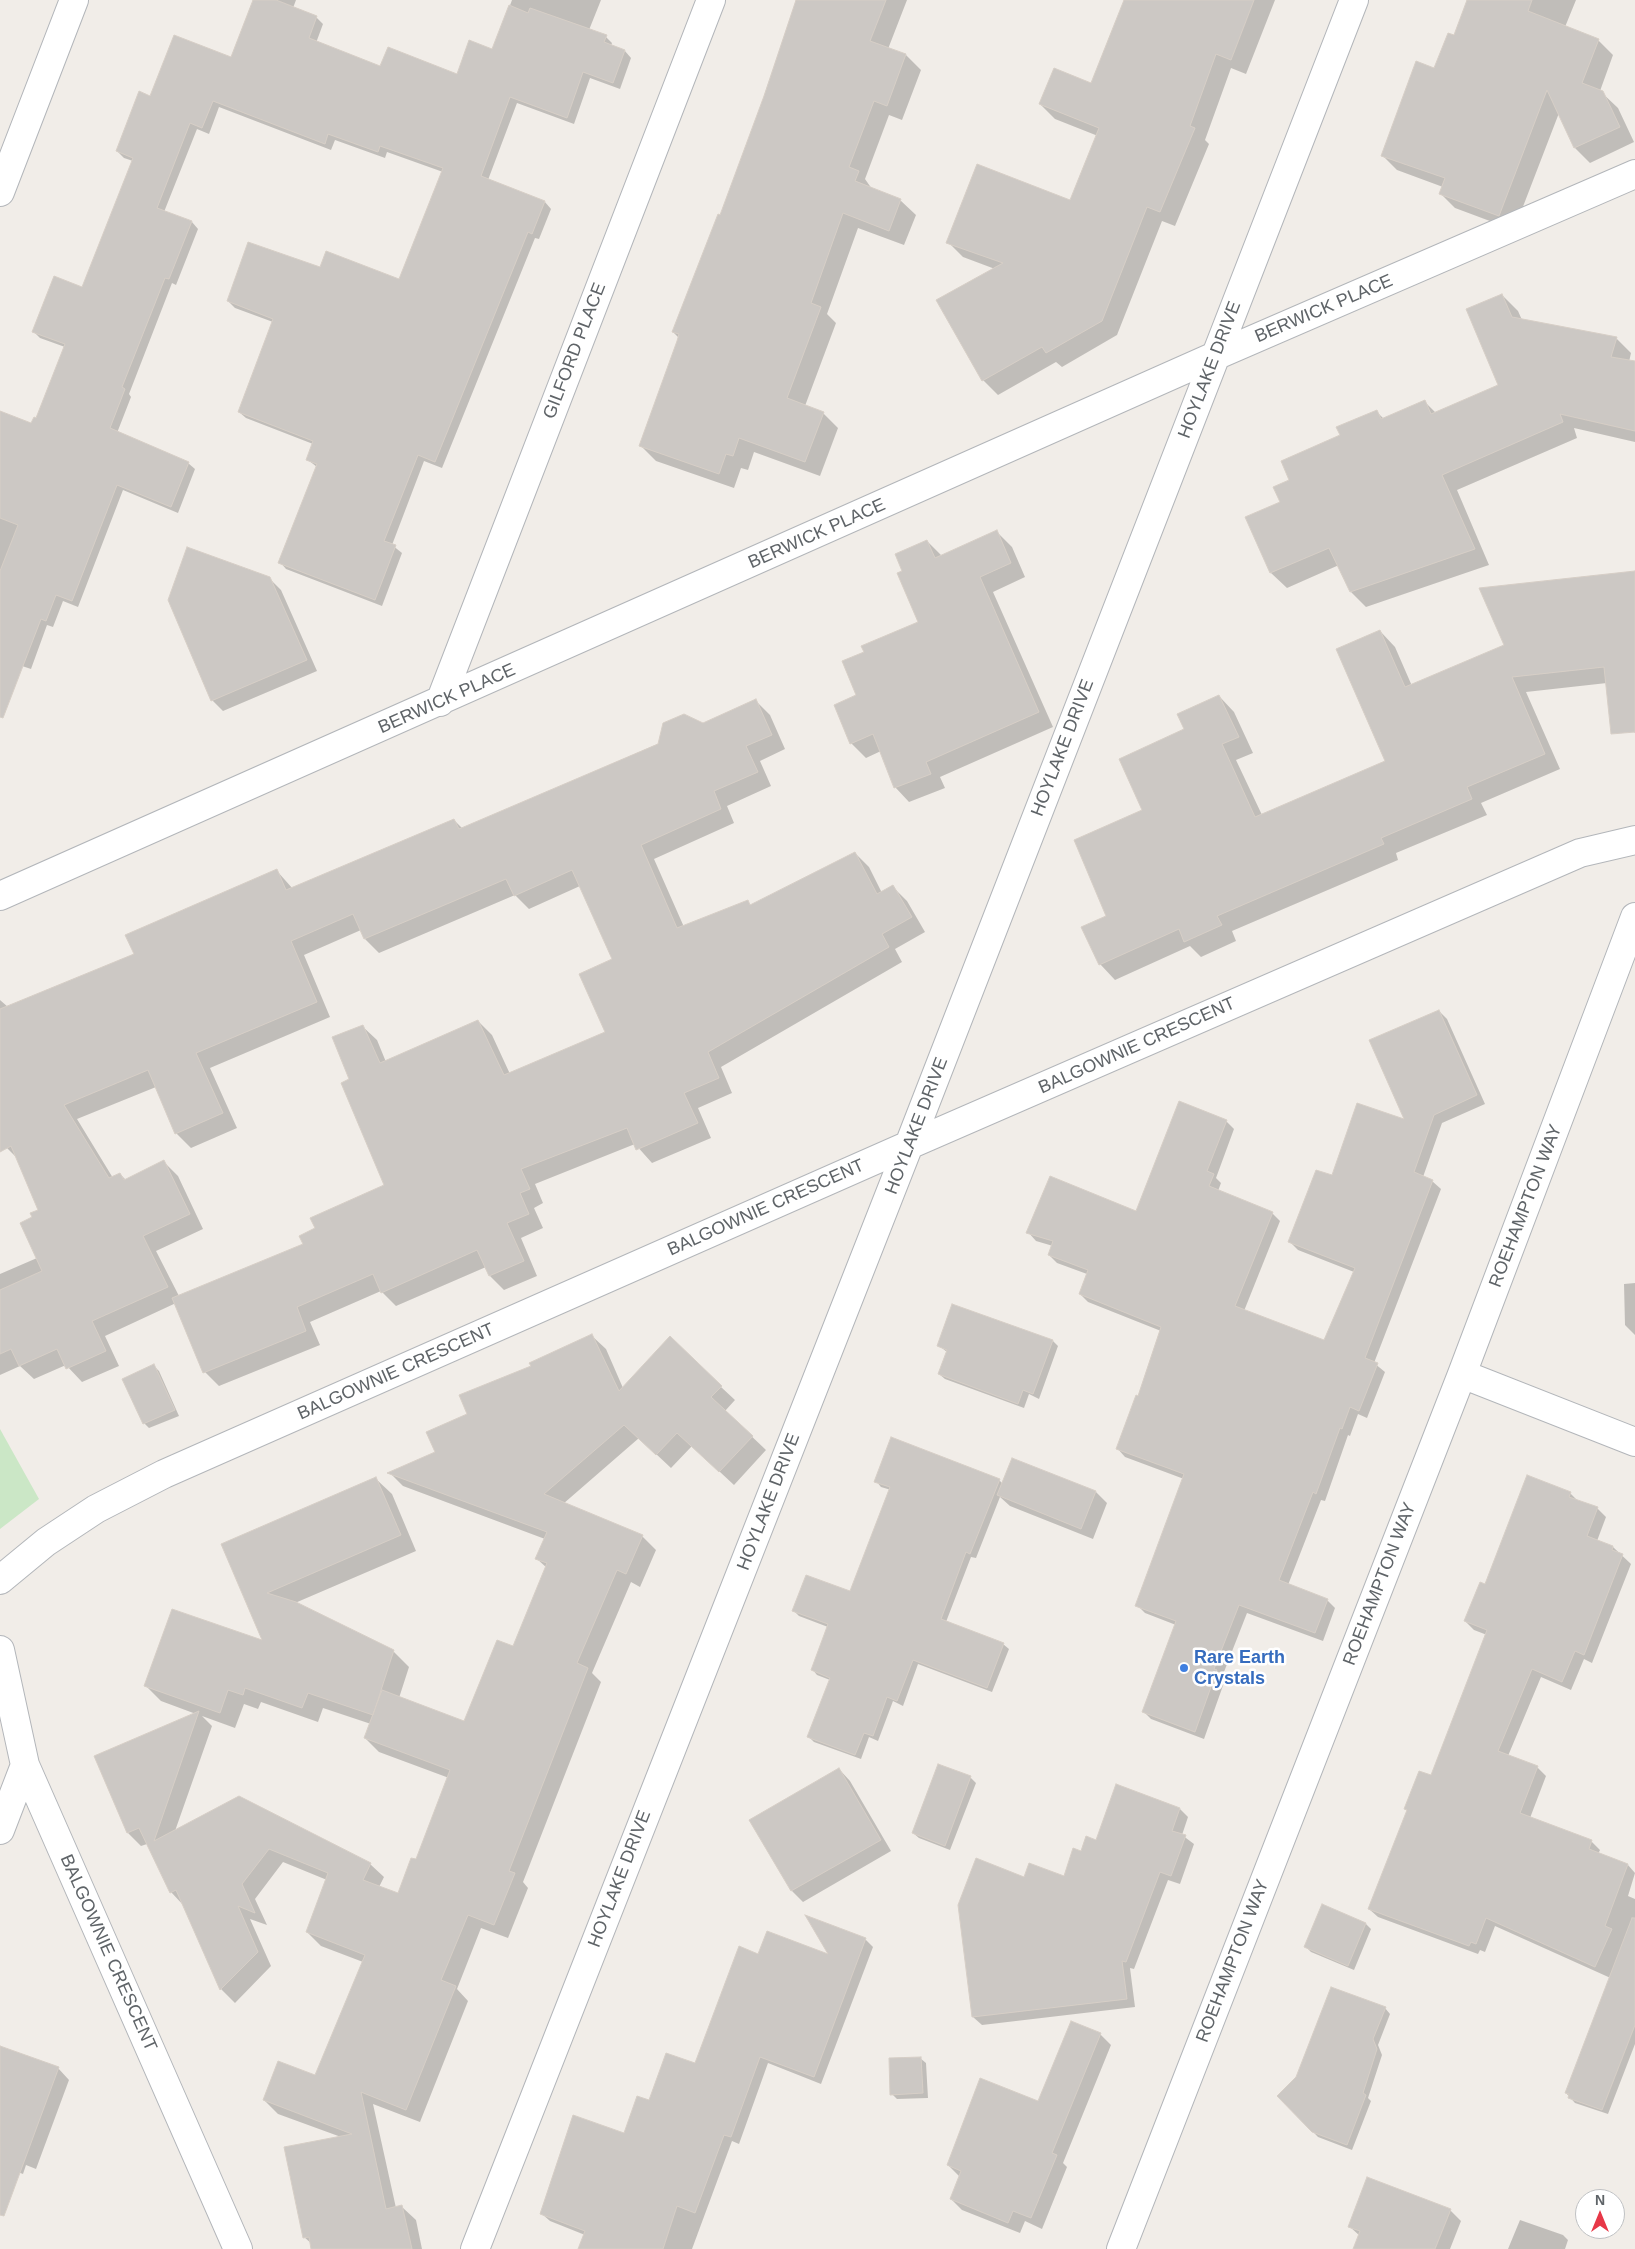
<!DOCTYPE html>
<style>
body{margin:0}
#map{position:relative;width:1635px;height:2249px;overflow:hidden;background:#f1ede8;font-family:Arial,sans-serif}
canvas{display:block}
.north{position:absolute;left:1575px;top:2189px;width:50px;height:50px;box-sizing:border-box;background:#fff;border:1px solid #bfc1c3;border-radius:50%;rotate:0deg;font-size:14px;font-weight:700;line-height:20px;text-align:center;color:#5f6468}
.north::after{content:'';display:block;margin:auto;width:18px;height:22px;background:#e73847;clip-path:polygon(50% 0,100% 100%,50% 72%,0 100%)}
</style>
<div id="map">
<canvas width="1635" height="2249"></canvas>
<div class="north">N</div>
</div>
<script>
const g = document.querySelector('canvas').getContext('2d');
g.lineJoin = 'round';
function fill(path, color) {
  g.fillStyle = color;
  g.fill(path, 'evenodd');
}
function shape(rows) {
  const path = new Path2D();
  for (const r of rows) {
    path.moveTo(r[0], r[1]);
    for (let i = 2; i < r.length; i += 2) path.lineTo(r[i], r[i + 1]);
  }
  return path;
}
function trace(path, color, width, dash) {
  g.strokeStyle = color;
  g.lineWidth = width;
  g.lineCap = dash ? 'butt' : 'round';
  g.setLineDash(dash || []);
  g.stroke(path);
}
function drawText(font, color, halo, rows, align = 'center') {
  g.font = font + ' Arial,sans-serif';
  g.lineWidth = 5;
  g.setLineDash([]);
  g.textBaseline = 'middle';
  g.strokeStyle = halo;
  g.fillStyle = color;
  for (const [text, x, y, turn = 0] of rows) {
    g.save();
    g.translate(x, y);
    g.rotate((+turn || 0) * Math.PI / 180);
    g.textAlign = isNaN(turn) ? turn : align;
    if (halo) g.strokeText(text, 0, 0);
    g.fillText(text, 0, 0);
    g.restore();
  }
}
const green = shape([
 [0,1429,39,1499,0,1529]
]);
const shadow = shape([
 [254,0,296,0,293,8,316,17,323,24,316,43,381,68,458,75,493,51,512,0,601,0,589,30,606,37,612,43,611,46,625,51,631,58,620,89,590,78,574,124,517,103,488,180,545,202,551,209,539,239,535,238,442,468,424,461,392,545,402,553,382,606,286,569,280,562,317,467,308,460,313,444,246,418,239,412,273,322,235,308,228,301,320,269,400,280,443,172,387,152,385,158,335,140,331,150,219,107,209,134,197,129,164,212,192,222,198,229,176,285,172,283,129,394,131,397,117,433,188,463,195,469,178,513,123,490,78,607,63,601,53,627,47,625,31,669,22,666,0,680,0,412,32,425,37,419,65,347,40,338,33,331,82,289,133,161,124,158,117,151,151,97,232,59],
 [797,0,907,0,888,49,906,55,921,70,902,120,889,115,865,179,872,189,900,200,916,215,904,245,858,228,827,314,836,323,805,406,823,413,838,428,820,476,754,452,748,470,741,468,734,488,656,461,640,445,679,338,673,332,720,217,765,96],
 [1125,0,1275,0,1246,74,1231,68,1205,140,1209,144,1175,226,1162,221,1117,335,1062,367,1056,362,998,395,983,380,995,269,963,257,948,242,1071,201,1098,136,1055,119,1040,104,1092,85],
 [1469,0,1576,0,1565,27,1598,40,1613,55,1600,91,1618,108,1634,142,1590,163,1575,148,1559,113,1514,230,1455,208,1440,193,1443,187,1397,170,1382,155,1454,36],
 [1502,295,1518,311,1522,320,1616,338,1631,353,1629,362,1635,363,1635,442,1574,428,1577,438,1457,490,1489,565,1366,607,1351,592,1339,565,1287,588,1271,573,1247,517,1281,502,1291,480,1341,436,1377,412,1384,419,1425,402,1436,413,1500,385],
 [997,532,1012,547,1025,577,993,592,1053,727,940,777,945,788,909,802,895,787,881,751,866,758,851,743,866,653,920,622,904,572,927,541,942,556],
 [269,578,281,590,317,671,223,711,212,700],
 [1635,590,1635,733,1619,717,1607,683,1526,692,1560,769,1481,803,1487,815,1396,853,1398,860,1232,931,1236,941,1201,957,1190,946,1115,980,1100,964,1108,917,1144,810,1186,730,1219,696,1234,712,1253,753,1236,760,1262,815,1387,762,1380,631,1395,647,1412,686],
 [756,701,770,715,785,749,760,761,771,786,727,806,734,823,654,859,684,927,747,902,751,906,855,853,869,867,882,893,893,887,907,901,925,932,895,949,902,962,721,1067,732,1093,698,1108,711,1138,652,1163,635,1144,535,1184,543,1203,534,1208,543,1228,521,1238,537,1276,504,1290,490,1276,486,1267,396,1306,381,1291,310,1322,320,1345,219,1386,205,1372,176,1303,105,1336,119,1366,82,1382,66,1365,34,1379,20,1366,0,1375,0,1274,37,1258,34,1218,40,1210,19,1160,7,1148,0,1135,0,1000,8,1007,135,954,277,871,293,889,454,820,463,829],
 [580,886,613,960,607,1033,510,1074,492,1035,478,1021,386,1062,377,1040,362,1026,351,1080,386,1186,317,1229,304,1245,179,1296,156,1251,203,1229,178,1176,164,1162,126,1180,120,1174,113,1178,77,1119,156,1087,176,1133,191,1148,237,1128,210,1068,330,1017,304,955,361,930,365,939,379,953,515,895,529,909],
 [1439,1011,1447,1019,1485,1104,1442,1123,1423,1177,1432,1181,1441,1189,1374,1363,1385,1372,1367,1418,1358,1414,1350,1436,1348,1435,1325,1501,1321,1500,1288,1585,1327,1600,1335,1608,1323,1641,1247,1613,1222,1677,1225,1680,1204,1739,1151,1719,1143,1711,1176,1625,1145,1613,1137,1605,1184,1479,1125,1457,1117,1448,1138,1397,1161,1331,1088,1302,1080,1294,1087,1274,1057,1263,1049,1255,1053,1246,1036,1241,1028,1232,1136,1212,1226,1121,1234,1129,1216,1178,1221,1183,1218,1191,1272,1213,1280,1221,1244,1311,1325,1342,1354,1272,1298,1250,1290,1242,1332,1177,1407,1122],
 [1635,1283,1635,1335,1625,1325,1624,1284],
 [592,1336,606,1349,623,1388,721,1387,735,1400,725,1411,766,1450,734,1485,692,1446,671,1468,639,1438,563,1504,642,1536,656,1550,640,1587,631,1582,592,1673,601,1682,523,1882,528,1888,508,1938,481,1928,457,1989,468,2001,420,2122,373,2104,396,2208,402,2207,416,2220,422,2249,313,2249,312,2244,304,2237,341,2137,278,2114,264,2100,316,2076,363,1962,321,1946,307,1932,327,1880,283,1862,255,1899,267,1925,250,1919,271,1966,235,2003,221,1989,184,1906,171,1892,147,1844,141,1846,128,1833,95,1756,196,1714,161,1701,146,1686,264,1642,223,1544,376,1479,392,1494,416,1551,295,1603,393,1651,409,1667,399,1698,465,1723,514,1648,547,1568,537,1559,545,1539,403,1486,390,1473,436,1453,469,1415,532,1367],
 [261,1702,318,1722,323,1708,371,1724,365,1738,379,1752,449,1778,417,1861,399,1894,379,1887,384,1877,370,1864,175,1831,212,1726,202,1716,235,1728,244,1704,258,1709],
 [1053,1341,1058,1346,1039,1399,1029,1394,1024,1408,945,1379,939,1374,947,1352,938,1345],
 [154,1366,159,1371,179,1416,149,1428,144,1423],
 [999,1480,1003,1484,1096,1492,1107,1503,1093,1539,1010,1506,1000,1497,976,1558,971,1557,946,1622,1003,1644,1009,1649,992,1692,918,1664,903,1706,893,1701,878,1741,869,1737,861,1759,814,1742,809,1737,830,1680,817,1675,812,1669,828,1627,799,1616,794,1611,851,1593,891,1490,881,1487,876,1481],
 [1570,1493,1579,1502,1597,1508,1606,1517,1597,1541,1613,1547,1631,1564,1592,1663,1584,1659,1571,1690,1541,1677,1508,1756,1537,1767,1546,1776,1530,1818,1591,1841,1600,1850,1598,1854,1628,1865,1635,1873,1628,1896,1635,1899,1635,1989,1495,1926,1485,1952,1480,1950,1478,1954,1378,1917,1369,1909,1431,1776,1487,1635,1474,1630,1465,1621,1486,1586],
 [839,1769,850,1781,891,1851,803,1902,792,1891,751,1820],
 [970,1777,976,1783,950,1850,919,1838,913,1833],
 [1116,1786,1180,1809,1188,1817,1182,1835,1194,1844,1180,1884,1168,1880,1134,1969,1130,1968,1135,2007,982,2025,973,2017,1025,1879,1065,1878,1082,1853,1096,1842],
 [1323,1906,1366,1924,1371,1929,1354,1970,1311,1952,1306,1947],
 [865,1939,873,1947,821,2084,768,2063,739,2144,732,2141,692,2249,580,2249,585,2235,550,2221,542,2214,625,2135,650,2102,695,2065,759,1956,831,1956],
 [1635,2004,1635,2044,1608,2114,1575,2103,1566,2093],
 [1385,2008,1390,2014,1378,2045,1382,2055,1368,2098,1371,2101,1352,2150,1318,2137,1278,2096],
 [1100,2034,1111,2045,1063,2163,1067,2167,1042,2229,1025,2221,1020,2233,962,2210,951,2199,960,2177,948,2165,1039,2103],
 [920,2058,926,2063,928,2098,897,2099,892,2094],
 [0,2063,58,2068,69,2080,36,2169,26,2165,23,2174,0,2165],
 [1450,2210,1461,2221,1450,2249,1355,2249,1360,2236,1350,2227],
 [1520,2220,1563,2235,1568,2240,1565,2249,1508,2249]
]);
const building = shape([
 [253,0,276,0,317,16,309,38,380,66,388,47,457,74,469,40,492,49,509,5,528,13,530,8,607,35,604,42,625,50,613,83,583,72,567,118,510,97,481,176,545,201,532,234,528,232,435,462,418,455,384,541,396,545,375,600,278,563,317,464,306,460,313,441,238,412,273,319,227,301,248,242,320,267,326,251,399,279,443,168,380,146,378,152,328,134,325,144,213,101,202,128,190,123,157,208,192,221,169,279,165,278,122,387,125,389,110,428,189,462,171,507,117,485,72,601,56,595,46,621,41,619,3,718,0,717,0,571,18,525,0,518,0,411,31,423,34,417,36,418,65,344,32,332,54,276,82,287,133,158,116,151,139,91,150,96,174,35,231,57,253,0],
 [796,0,886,0,870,41,906,54,887,106,874,101,849,167,859,171,855,181,901,199,889,231,843,213,811,303,821,307,787,398,824,412,805,462,739,438,733,456,726,454,719,474,639,446,677,341,679,334,672,332,718,214,720,215,764,96,796,0],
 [1124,0,1254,0,1231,60,1216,54,1190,126,1195,128,1160,212,1147,207,1102,321,1046,353,1042,347,982,381,936,300,1003,263,946,243,977,164,1070,200,1099,128,1039,104,1054,68,1091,83,1124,0],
 [1467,0,1532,0,1528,11,1599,39,1582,83,1603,91,1620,127,1574,148,1547,90,1499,216,1439,194,1445,178,1381,156,1416,61,1434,68,1448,33,1454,35,1467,0],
 [1502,294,1512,317,1617,337,1611,357,1635,361,1635,431,1560,414,1563,422,1442,475,1475,549,1350,592,1329,548,1270,573,1245,517,1280,502,1273,487,1289,480,1281,461,1340,435,1336,427,1377,410,1381,419,1425,400,1431,414,1498,385,1466,309,1502,294],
 [997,530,1011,563,980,577,1039,712,926,762,931,774,894,788,873,734,850,744,834,705,856,695,842,661,864,652,861,646,918,622,897,573,902,571,895,554,927,540,935,558,997,530],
 [187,547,270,577,307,660,211,701,168,600,187,547],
 [1635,571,1635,732,1611,734,1604,667,1512,677,1545,754,1467,787,1472,799,1381,838,1384,844,1217,916,1222,925,1184,942,1179,929,1099,965,1081,927,1106,916,1074,840,1142,810,1119,759,1184,729,1177,714,1219,695,1239,737,1222,744,1255,817,1385,761,1336,649,1380,630,1405,687,1504,645,1479,588,1635,571],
 [756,699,772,735,746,746,758,772,714,791,721,809,641,845,677,928,748,900,750,905,855,852,877,894,893,885,912,917,882,934,889,947,708,1052,719,1078,684,1093,698,1123,636,1150,627,1128,521,1169,530,1189,520,1193,529,1214,507,1223,524,1261,489,1276,477,1250,381,1293,373,1274,297,1307,306,1331,203,1373,172,1298,303,1244,299,1236,315,1228,310,1218,384,1185,341,1083,349,1079,332,1037,363,1025,380,1063,478,1020,504,1075,605,1032,579,974,612,959,572,870,514,896,506,879,364,939,353,914,291,941,317,1002,196,1053,223,1113,175,1134,148,1070,64,1105,109,1178,120,1173,124,1180,164,1160,190,1214,143,1236,168,1287,92,1321,106,1351,66,1369,57,1349,19,1366,11,1349,0,1354,0,1290,42,1271,20,1223,32,1217,30,1213,38,1210,11,1146,0,1152,0,1009,134,954,125,935,277,869,286,890,454,819,459,829,658,744,663,723,684,714,703,723,756,699],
 [1439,1010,1477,1095,1434,1115,1414,1172,1433,1180,1365,1358,1378,1363,1359,1411,1350,1407,1342,1429,1340,1428,1316,1494,1313,1492,1279,1580,1328,1599,1315,1633,1239,1605,1214,1669,1217,1670,1195,1732,1142,1712,1176,1621,1135,1606,1184,1474,1116,1449,1136,1395,1138,1396,1161,1327,1079,1294,1088,1270,1048,1255,1053,1241,1026,1233,1050,1176,1136,1211,1179,1101,1227,1120,1207,1171,1214,1174,1209,1186,1273,1212,1235,1306,1324,1340,1355,1268,1288,1242,1316,1170,1332,1175,1357,1103,1404,1119,1369,1040,1439,1010],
 [952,1304,1053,1340,1033,1394,1023,1390,1018,1404,938,1374,947,1350,937,1346,952,1304],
 [592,1334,619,1391,670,1336,722,1386,711,1397,753,1436,719,1472,677,1433,656,1455,624,1425,544,1494,643,1535,626,1574,617,1570,577,1663,588,1668,509,1871,515,1873,494,1925,468,1915,441,1980,456,1986,406,2110,361,2092,386,2209,402,2205,412,2249,311,2249,309,2237,303,2238,284,2147,352,2134,263,2100,278,2061,315,2075,365,1955,306,1932,328,1873,269,1849,242,1884,255,1913,238,1906,258,1952,220,1990,176,1890,170,1893,139,1828,127,1833,94,1756,199,1711,154,1841,239,1796,371,1863,363,1880,398,1893,411,1858,416,1859,450,1770,364,1738,382,1690,464,1721,497,1640,513,1646,547,1563,535,1559,547,1532,387,1473,435,1452,426,1432,467,1414,459,1395,531,1366,529,1363,592,1334],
 [154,1364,175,1410,143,1424,122,1379,154,1364],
 [891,1437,1000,1479,970,1554,966,1552,941,1619,1004,1643,987,1688,913,1660,897,1701,887,1697,873,1736,864,1733,855,1755,807,1737,830,1678,811,1670,828,1624,792,1611,806,1575,850,1591,890,1487,874,1482,891,1437],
 [1012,1458,1096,1491,1081,1529,997,1495,1012,1458],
 [1527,1475,1571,1492,1569,1497,1598,1507,1587,1536,1613,1546,1612,1550,1623,1554,1584,1655,1575,1651,1562,1682,1532,1669,1498,1751,1538,1766,1520,1813,1592,1840,1589,1849,1628,1864,1605,1926,1612,1929,1595,1967,1486,1918,1476,1944,1471,1942,1469,1946,1368,1909,1407,1810,1404,1809,1419,1771,1431,1775,1487,1630,1464,1621,1480,1582,1485,1584,1527,1475],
 [376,1477,401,1535,267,1593,296,1602,394,1650,373,1715,308,1693,302,1708,245,1688,243,1695,228,1690,220,1713,144,1686,172,1609,262,1640,221,1544,376,1477],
 [938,1764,971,1776,945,1846,912,1833,938,1764],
 [839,1768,881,1840,791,1891,749,1820,839,1768],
 [1116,1784,1180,1808,1172,1831,1186,1835,1171,1876,1160,1872,1126,1962,1122,1961,1127,1999,972,2017,958,1905,976,1858,1024,1877,1029,1863,1064,1876,1073,1848,1081,1851,1086,1836,1096,1840,1116,1784],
 [1322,1904,1366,1923,1348,1966,1304,1947,1322,1904],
 [805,1915,866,1938,814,2077,760,2057,731,2137,724,2135,695,2213,677,2206,663,2249,578,2249,585,2231,540,2214,573,2115,624,2133,637,2096,649,2100,666,2053,695,2063,739,1946,758,1954,767,1931,828,1954,805,1915],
 [1632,1918,1635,1918,1635,2025,1602,2110,1568,2098,1569,2094,1565,2093,1632,1918],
 [1331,1987,1386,2007,1373,2039,1377,2049,1363,2093,1366,2095,1347,2145,1312,2132,1277,2096,1296,2077,1331,1987],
 [1071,2021,1101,2033,1052,2153,1057,2155,1031,2218,1013,2211,1008,2223,950,2199,961,2171,947,2165,980,2078,1038,2101,1071,2021],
 [0,2046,59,2067,4,2216,0,2215,0,2046],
 [921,2057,923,2093,890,2095,889,2058,921,2057],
 [1367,2177,1451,2209,1435,2249,1353,2249,1360,2231,1348,2227,1367,2177]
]);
const street = shape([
 [0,192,74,0],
 [440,702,711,0],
 [0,896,1215,356,1635,174],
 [1462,1374,1635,1442],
 [0,1580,46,1542,96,1509,164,1474,909,1145,1580,853,1635,840],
 [0,1650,25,1765,238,2249],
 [0,1830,25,1765],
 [475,2249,909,1145,1354,0],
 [1121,2249,1462,1374,1635,917]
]);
const markers = [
 [1184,1668,5,"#3f7fe0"]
];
const streetNames = [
 ["BERWICK PLACE",1324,309,-23],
 ["GILFORD PLACE",575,351,-69],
 ["HOYLAKE DRIVE",1210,370,-69],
 ["BERWICK PLACE",817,534,-24],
 ["BERWICK PLACE",447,699,-24],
 ["HOYLAKE DRIVE",1063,748,-69],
 ["BALGOWNIE CRESCENT",1137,1046,-24],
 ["HOYLAKE DRIVE",917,1126,-69],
 ["ROEHAMPTON WAY",1526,1206,-69],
 ["BALGOWNIE CRESCENT",766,1208,-24],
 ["BALGOWNIE CRESCENT",396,1372,-24],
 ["HOYLAKE DRIVE",769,1502,-69],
 ["ROEHAMPTON WAY",1380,1584,-69],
 ["HOYLAKE DRIVE",620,1879,-69],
 ["BALGOWNIE CRESCENT",108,1953,66],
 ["ROEHAMPTON WAY",1233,1961,-69]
];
const shopNames = [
 ["Rare Earth",1194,1658],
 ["Crystals",1194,1679]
];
fill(green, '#cbe7c6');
fill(shadow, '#0003');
fill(building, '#ccc8c4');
trace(building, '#d6cec6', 1);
trace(street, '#b3b6ba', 30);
trace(street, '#fff', 28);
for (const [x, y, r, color] of markers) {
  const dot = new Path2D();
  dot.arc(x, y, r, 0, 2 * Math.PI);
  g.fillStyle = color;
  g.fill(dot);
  trace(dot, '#fff', 2);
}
drawText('18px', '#5f6468', '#fff', streetNames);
drawText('bold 18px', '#366cbe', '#fff', shopNames, 'left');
</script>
